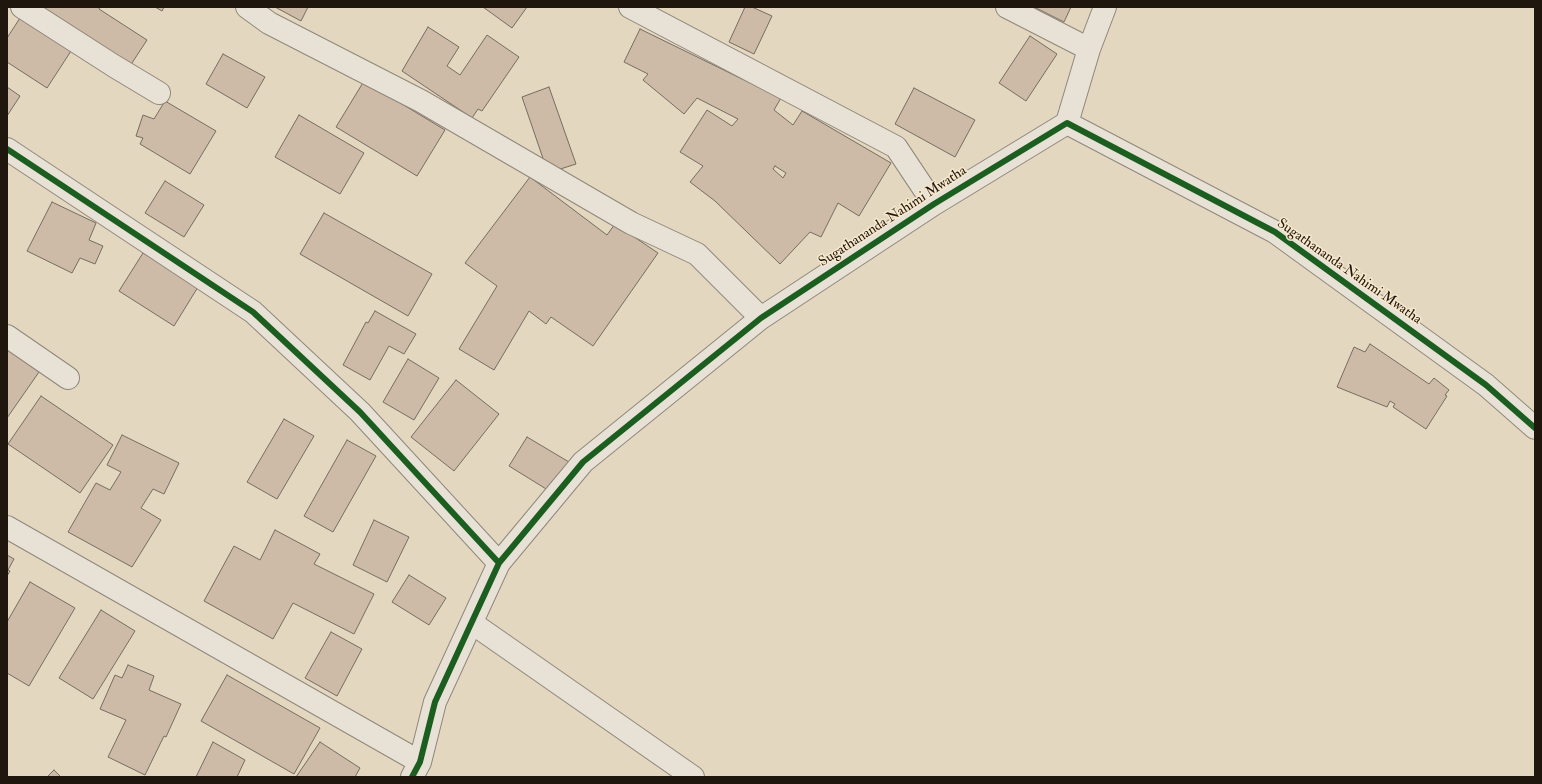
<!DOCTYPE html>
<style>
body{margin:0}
#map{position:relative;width:1542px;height:784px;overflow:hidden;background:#e4d7c0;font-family:"IM FELL Double Pica",serif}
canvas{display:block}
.frame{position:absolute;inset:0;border:8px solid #1f160e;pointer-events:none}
</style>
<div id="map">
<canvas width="1542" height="784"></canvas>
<div class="frame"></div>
</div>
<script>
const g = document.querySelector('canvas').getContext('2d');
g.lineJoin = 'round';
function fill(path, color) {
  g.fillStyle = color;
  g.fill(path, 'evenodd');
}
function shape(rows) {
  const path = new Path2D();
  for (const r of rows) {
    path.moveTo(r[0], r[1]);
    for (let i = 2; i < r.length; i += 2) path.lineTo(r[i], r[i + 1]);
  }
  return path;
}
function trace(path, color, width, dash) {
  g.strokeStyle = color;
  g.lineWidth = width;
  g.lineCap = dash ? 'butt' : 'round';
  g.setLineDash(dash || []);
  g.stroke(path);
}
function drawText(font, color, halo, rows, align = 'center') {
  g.font = font + ' "IM FELL Double Pica",serif';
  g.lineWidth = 3;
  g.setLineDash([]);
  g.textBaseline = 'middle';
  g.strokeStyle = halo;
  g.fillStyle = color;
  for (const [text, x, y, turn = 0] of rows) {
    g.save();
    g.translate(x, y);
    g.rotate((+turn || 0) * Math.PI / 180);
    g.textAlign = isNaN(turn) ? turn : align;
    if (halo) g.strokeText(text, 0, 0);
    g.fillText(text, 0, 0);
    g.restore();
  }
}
const building = shape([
 [40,7,100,7,99,9,147,40,130,66,40,7],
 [155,7,164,7,162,11,155,7],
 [275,7,308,7,301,21,275,7],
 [483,7,527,7,512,28,483,7],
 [745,7,752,7,772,16,754,54,729,42,745,7],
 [1034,7,1071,7,1064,22,1034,7],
 [20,18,71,51,47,88,7,62,7,38,20,18],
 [428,27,459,47,447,66,460,75,487,35,519,57,482,111,478,109,472,118,402,71,428,27],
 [640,29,781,98,774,110,793,125,802,111,891,163,859,216,838,203,821,237,810,232,780,264,715,201,690,182,703,166,680,152,707,110,732,126,738,119,697,98,684,114,643,80,648,74,624,62,640,29],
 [775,166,786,173,783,178,773,169,775,166],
 [1030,36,1057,54,1026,101,999,83,1030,36],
 [223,54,265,77,247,108,206,84,223,54],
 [364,81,445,130,417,176,336,127,364,81],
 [7,87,20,96,7,116,7,87],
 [549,87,576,164,548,173,522,97,549,87],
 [914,88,975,120,955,157,895,124,914,88],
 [165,101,216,131,190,174,140,144,143,138,136,136,143,115,154,119,165,101],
 [299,115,364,153,340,194,275,157,299,115],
 [530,177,607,235,615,224,658,253,593,346,551,317,546,324,529,311,494,370,459,349,497,286,465,263,530,177],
 [165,181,204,205,184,237,145,213,165,181],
 [52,202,96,223,89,240,103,246,95,264,80,258,72,273,27,251,52,202],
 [324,213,432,274,408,316,300,254,324,213],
 [143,253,198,287,174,326,119,291,143,253],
 [375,311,416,334,404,354,389,346,370,380,343,365,366,322,368,323,375,311],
 [1370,344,1429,384,1434,378,1449,390,1445,395,1447,396,1426,429,1393,407,1395,404,1390,401,1387,407,1337,387,1354,347,1365,352,1370,344],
 [7,349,39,372,7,418,7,349],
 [408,359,439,378,414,420,383,402,408,359],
 [456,380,499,414,454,471,411,437,456,380],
 [41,396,113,445,80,493,8,444,41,396],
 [284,419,314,436,277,499,247,482,284,419],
 [122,435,179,463,164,494,153,489,141,508,161,520,132,567,68,532,96,483,110,490,121,472,107,465,122,435],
 [527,437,569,462,551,492,509,466,527,437],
 [347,440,376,456,333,532,304,516,347,440],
 [374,520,409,537,387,582,353,565,374,520],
 [275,530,320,554,314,564,374,594,354,634,293,603,273,639,204,601,234,546,260,560,275,530],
 [7,555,14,559,8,570,10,571,7,576,7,555],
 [409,575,446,598,429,625,392,602,409,575],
 [30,582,75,608,29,686,7,673,7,622,30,582],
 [101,610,135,631,93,699,59,678,101,610],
 [331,632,362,649,337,696,305,678,331,632],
 [128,665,154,676,149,690,181,704,166,737,164,736,145,775,108,757,126,720,100,709,115,675,122,678,128,665],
 [227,675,320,728,294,774,201,721,227,675],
 [213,742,245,760,237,777,196,777,213,742],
 [320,742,360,768,355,777,296,777,320,742],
 [54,770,61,777,47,777,54,770]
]);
const street = shape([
 [22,7,114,66,159,93],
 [247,7,269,23,421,101,631,223,697,254,761,318],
 [630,7,896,147,934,204],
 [1007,7,1089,49],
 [1067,123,1089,49,1105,7],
 [7,149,253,312,360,412,499,563],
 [7,336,68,378],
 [7,527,420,762],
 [472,623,693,777],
 [412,777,420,762,435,702,499,563,583,462,761,318,934,204,1067,123,1275,232,1486,385,1535,428]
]);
const cycleway = shape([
 [7,149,253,312,360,412,499,563],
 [412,777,420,762,435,702,499,563,583,462,761,318,934,204,1067,123,1275,232,1486,385,1535,428]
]);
const streetNames = [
 ["Sugathananda Nahimi Mwatha",893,217,-33],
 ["Sugathananda Nahimi Mwatha",1349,272,35]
];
fill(building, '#cdbaa7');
trace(building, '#746d61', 1);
trace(street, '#90877a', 24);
trace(street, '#e8e2d6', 22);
trace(cycleway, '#1b5e20', 6);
drawText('14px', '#1f160e', '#f7e8cc', streetNames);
</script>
